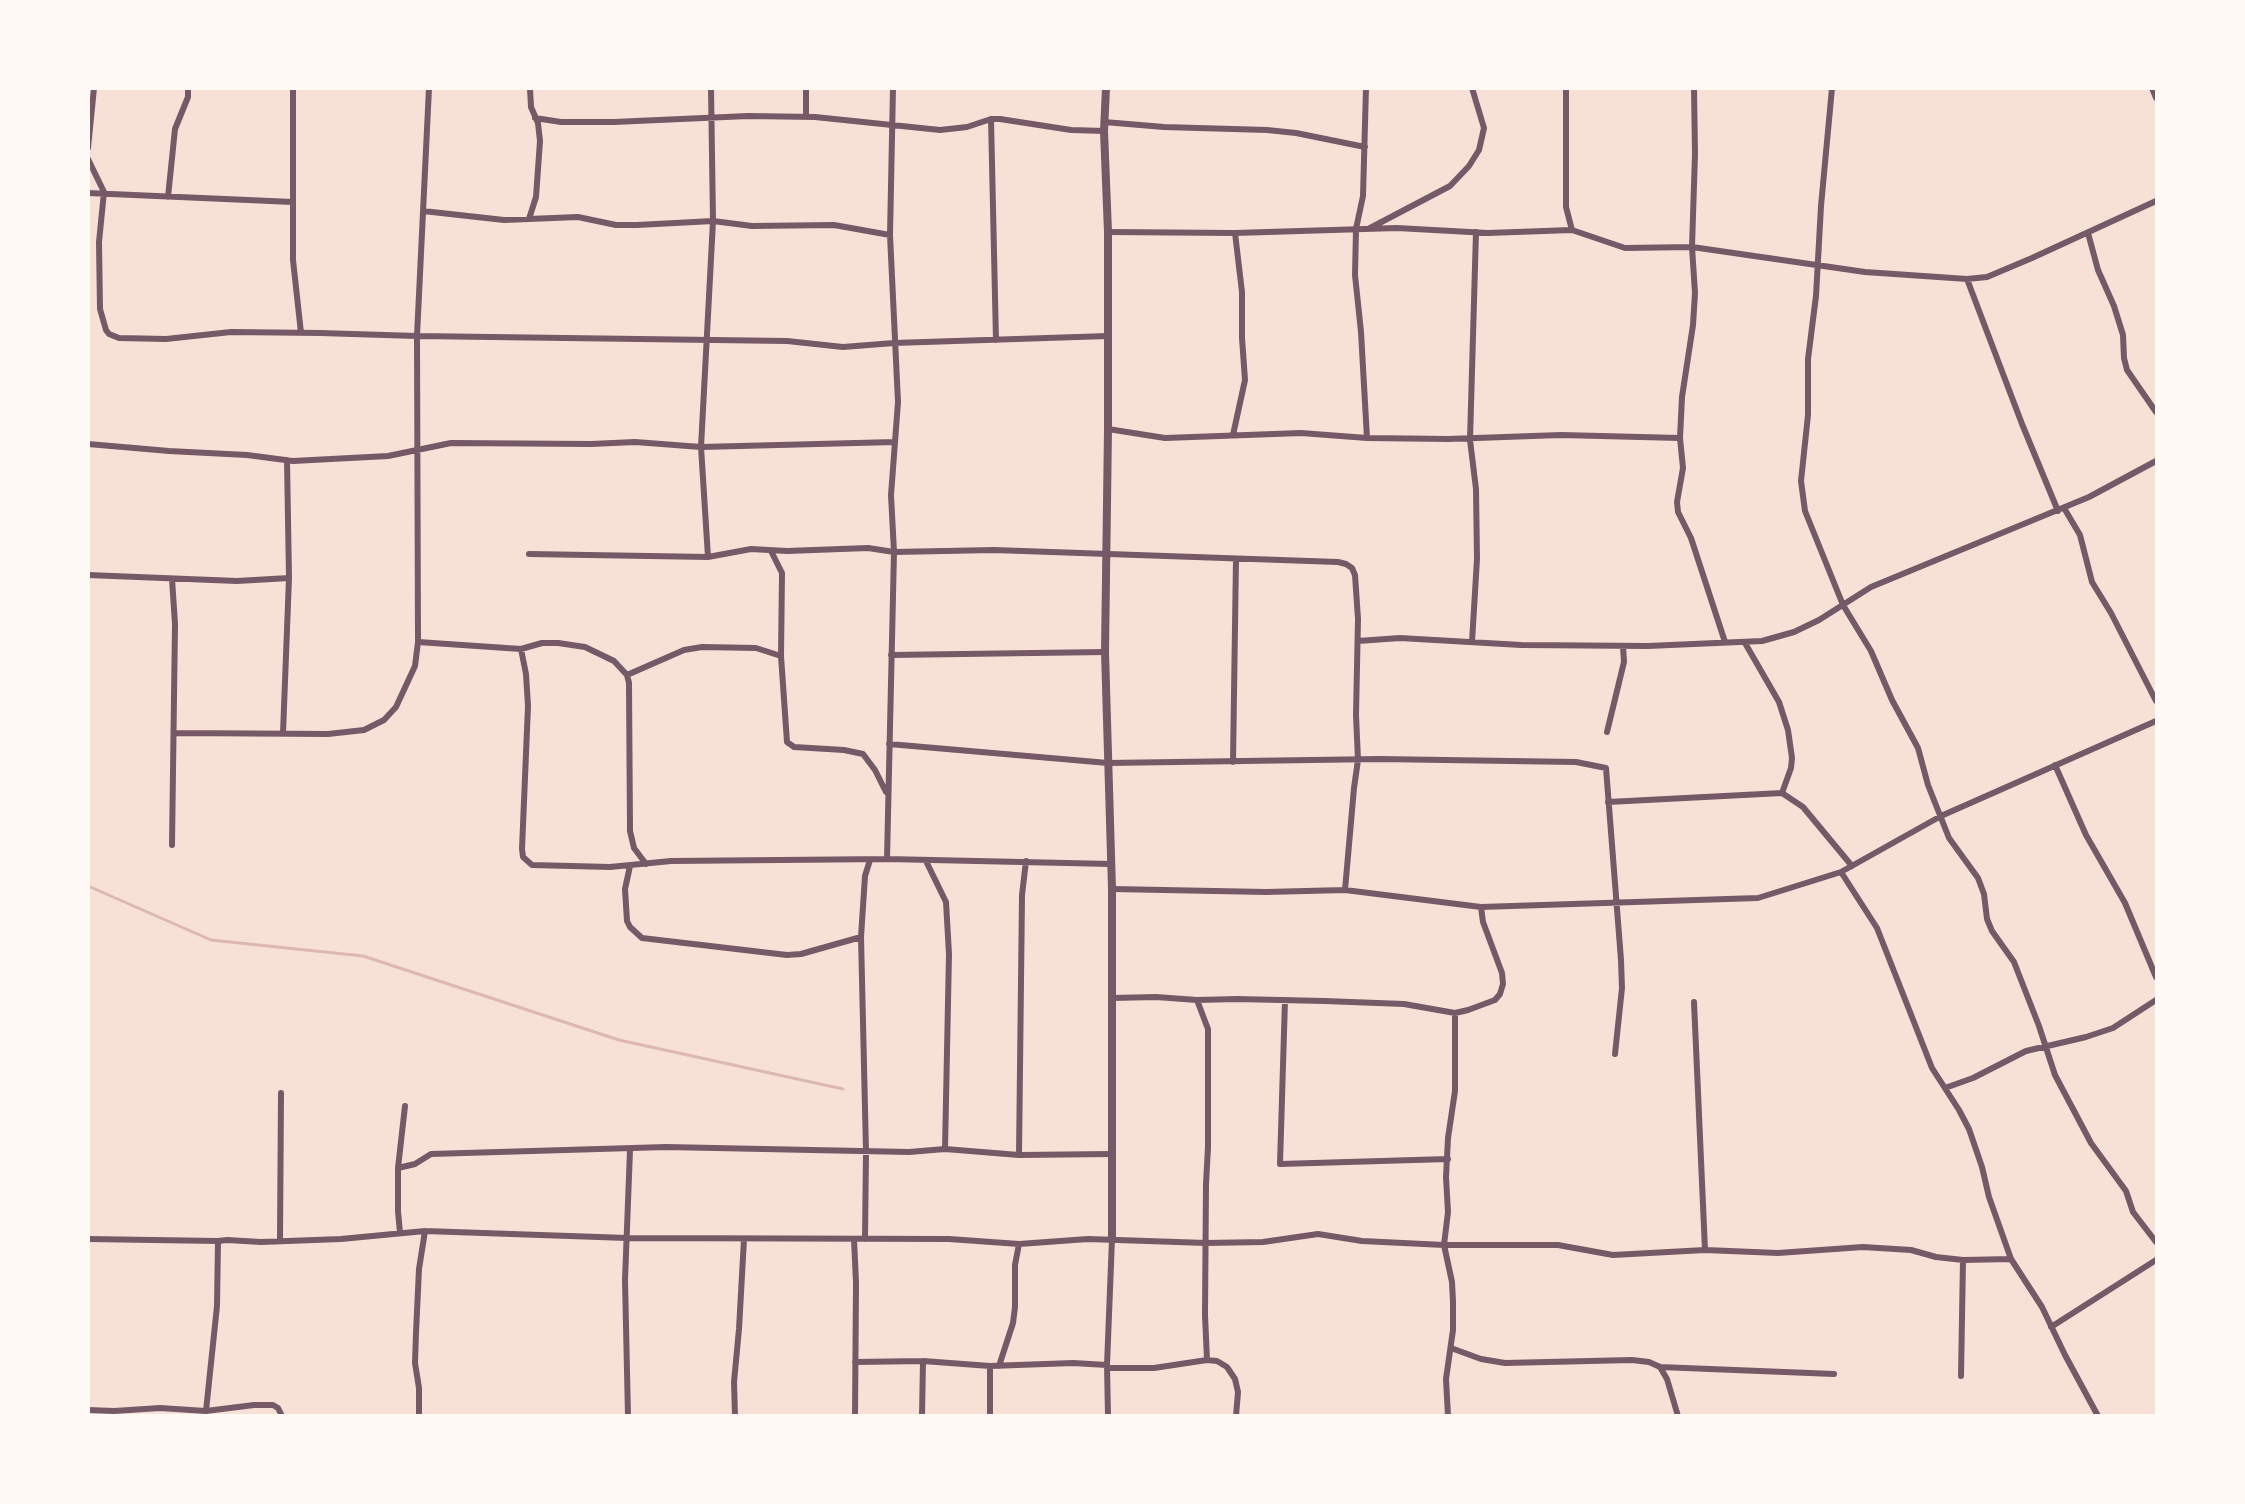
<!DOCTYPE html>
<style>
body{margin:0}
#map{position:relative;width:2245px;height:1504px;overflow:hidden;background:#f7e1d7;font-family:"Noto Sans",sans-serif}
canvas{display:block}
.frame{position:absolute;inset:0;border:90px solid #fffaf5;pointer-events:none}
</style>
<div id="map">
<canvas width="2245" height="1504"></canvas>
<div class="frame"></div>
</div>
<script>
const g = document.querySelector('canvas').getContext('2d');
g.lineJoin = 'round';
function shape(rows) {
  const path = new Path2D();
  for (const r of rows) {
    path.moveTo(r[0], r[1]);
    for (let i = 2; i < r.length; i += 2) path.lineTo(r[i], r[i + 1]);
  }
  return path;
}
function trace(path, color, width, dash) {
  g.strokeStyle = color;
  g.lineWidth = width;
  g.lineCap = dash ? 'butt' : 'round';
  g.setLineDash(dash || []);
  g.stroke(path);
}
const stream = shape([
 [88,886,211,940,363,956,619,1040,843,1089]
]);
const minor = shape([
 [293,88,293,260,301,333],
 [711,88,713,221,701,447,708,557,751,549,787,551,868,548,894,552,994,550,1338,562,1346,564,1352,568,1355,575,1358,619,1356,715,1358,760,1354,788,1345,890],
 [1366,88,1363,196,1356,229,1355,275,1361,332,1367,438],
 [1566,88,1566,207,1572,230],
 [1694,88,1695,154,1692,247,1695,293,1693,325,1682,397,1680,438,1683,468,1677,502,1678,512,1691,538,1725,642],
 [1832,88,1821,206,1816,296,1808,359,1808,415,1801,481,1805,511,1843,605,1871,651,1892,700,1918,748,1928,785,1949,838,1978,878,1984,894,1987,919,1992,931,2014,962,2039,1026,2055,1075,2091,1143,2126,1191,2133,1212,2156,1242],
 [2152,88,2156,98],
 [806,116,806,88],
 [535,118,561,122,614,122,748,116,815,117,940,130,967,127,991,119,1000,119,1071,130,1104,131],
 [991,119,996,340],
 [1104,122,1164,127,1267,130,1296,133,1365,147],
 [88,148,94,88],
 [88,159,104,192,99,242,100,309,106,330,109,334,119,338,166,339,231,332,320,333,417,336,787,341,843,347,894,343,1108,336],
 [88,193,293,202],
 [168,197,175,129,188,97,188,88],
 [423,211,504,220,578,217,616,225,637,225,713,221,752,226,834,225,890,235],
 [529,219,536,197,540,141,538,123,531,107,530,88],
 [1370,228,1450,186,1469,166,1479,150,1484,128,1472,88],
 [1108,232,1235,233,1397,228,1488,233,1572,230,1625,248,1692,247,1865,272,1967,279,1987,277,2032,258,2156,201],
 [2088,233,2098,270,2114,306,2123,335,2124,358,2127,370,2156,412],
 [1967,279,2022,424,2058,511],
 [1108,429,1165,438,1301,433,1367,438,1448,439,1561,435,1680,438],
 [1233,435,1245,380,1242,338,1242,292,1235,233],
 [88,444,169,451,247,455,293,461,388,456,451,443,591,444,635,442,701,447,895,442],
 [2064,508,2080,535,2092,582,2111,613,2156,701],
 [771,551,782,573,781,656,787,742,794,747,844,750,863,754,875,770,886,792],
 [529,554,708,557],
 [88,575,237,581,289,578],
 [172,579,175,624,172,845],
 [1358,641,1400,638,1521,645,1648,646,1762,641,1794,632,1819,620,1871,587,2089,497,2156,461],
 [418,642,521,649,542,643,558,643,585,647,614,661,627,675,629,683,630,831,634,848,646,864],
 [1472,642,1477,559,1476,489,1470,440,1476,232],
 [1745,643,1779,702,1788,730,1792,758,1791,768,1782,793],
 [521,649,526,674,528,706,522,849,523,857,532,865,610,867,671,861,887,859,1111,864],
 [891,655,1105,652],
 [627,675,684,650,702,647,756,648,781,656],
 [1607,732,1624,662,1623,646],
 [175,733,328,734,364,730,384,720,396,707,415,666,418,642,417,336,429,88],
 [283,733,289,578,287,460],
 [889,744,1108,763,1379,759,1576,762,1606,768,1621,960,1622,988,1615,1054],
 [1233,762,1236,559],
 [2055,765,2086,835,2125,903,2156,977],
 [1608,802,1782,793,1803,807,1852,866],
 [887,859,894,552,891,495,898,402,890,235,893,88],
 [926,861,946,902,949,954,945,1149],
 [630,866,625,889,627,921,630,927,642,938,787,955,801,954,861,937],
 [1841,872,1877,928,1932,1068,1959,1110,1969,1129,1982,1167,1989,1197,2011,1259,2042,1307,2065,1355,2098,1416],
 [1112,889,1266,892,1345,890,1481,907,1758,898,1841,872,1941,816,2156,721],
 [1112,998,1156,997,1197,1000,1237,999,1324,1001,1404,1004,1455,1013,1468,1010,1495,1000,1500,994,1503,984,1502,973,1483,922,1481,907],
 [1197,1000,1208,1029,1208,1147,1206,1184,1205,1315,1207,1360],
 [1285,1000,1280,1164,1448,1159],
 [1694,1002,1705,1250],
 [1945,1088,1973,1078,2026,1051,2086,1037,2113,1028,2156,1000],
 [1019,1155,1022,895,1026,861],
 [398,1168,415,1164,431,1154,666,1147,909,1152,945,1149,1019,1155,1112,1154],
 [400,1233,398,1211,398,1168,405,1106],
 [88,1239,218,1241,227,1240,261,1242,341,1239,425,1231,627,1238,949,1239,1019,1244,1088,1239,1206,1243,1263,1242,1318,1234,1362,1241,1444,1245,1558,1245,1613,1255,1705,1250,1778,1253,1863,1247,1911,1250,1936,1257,1963,1260,2011,1259],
 [854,1239,856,1283,855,1416],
 [865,1239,866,1151,861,937,865,876,870,860],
 [280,1240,281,1093],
 [2051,1327,2156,1260],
 [1451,1348,1481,1359,1505,1363,1632,1360,1649,1362,1660,1367,1834,1374],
 [855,1362,923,1361,990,1366,1073,1363,1107,1365],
 [990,1366,990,1416],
 [999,1366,1013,1323,1015,1307,1015,1265,1019,1244],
 [1660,1367,1667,1379,1678,1416],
 [1108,1368,1154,1368,1207,1360,1217,1361,1227,1367,1235,1379,1238,1392,1236,1416],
 [1961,1376,1963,1260],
 [88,1410,114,1411,160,1408,206,1411,254,1405,273,1405,278,1408,282,1416],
 [206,1411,217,1306,218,1241],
 [419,1416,419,1388,415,1363,416,1333,419,1269,425,1231],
 [628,1416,625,1280,630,1150],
 [735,1416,734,1382,739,1329,744,1239],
 [922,1416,923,1361],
 [1108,1416,1107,1365,1112,1239],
 [1448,1416,1446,1379,1453,1330,1453,1302,1452,1282,1444,1245,1448,1212,1446,1177,1448,1138,1455,1091,1455,1013]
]);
const tertiary = shape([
 [1106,88,1104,131,1108,232,1108,429,1105,652,1112,889,1112,1239]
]);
trace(stream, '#dcb8b0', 3);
trace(minor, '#755966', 6);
trace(tertiary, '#755966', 8);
</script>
